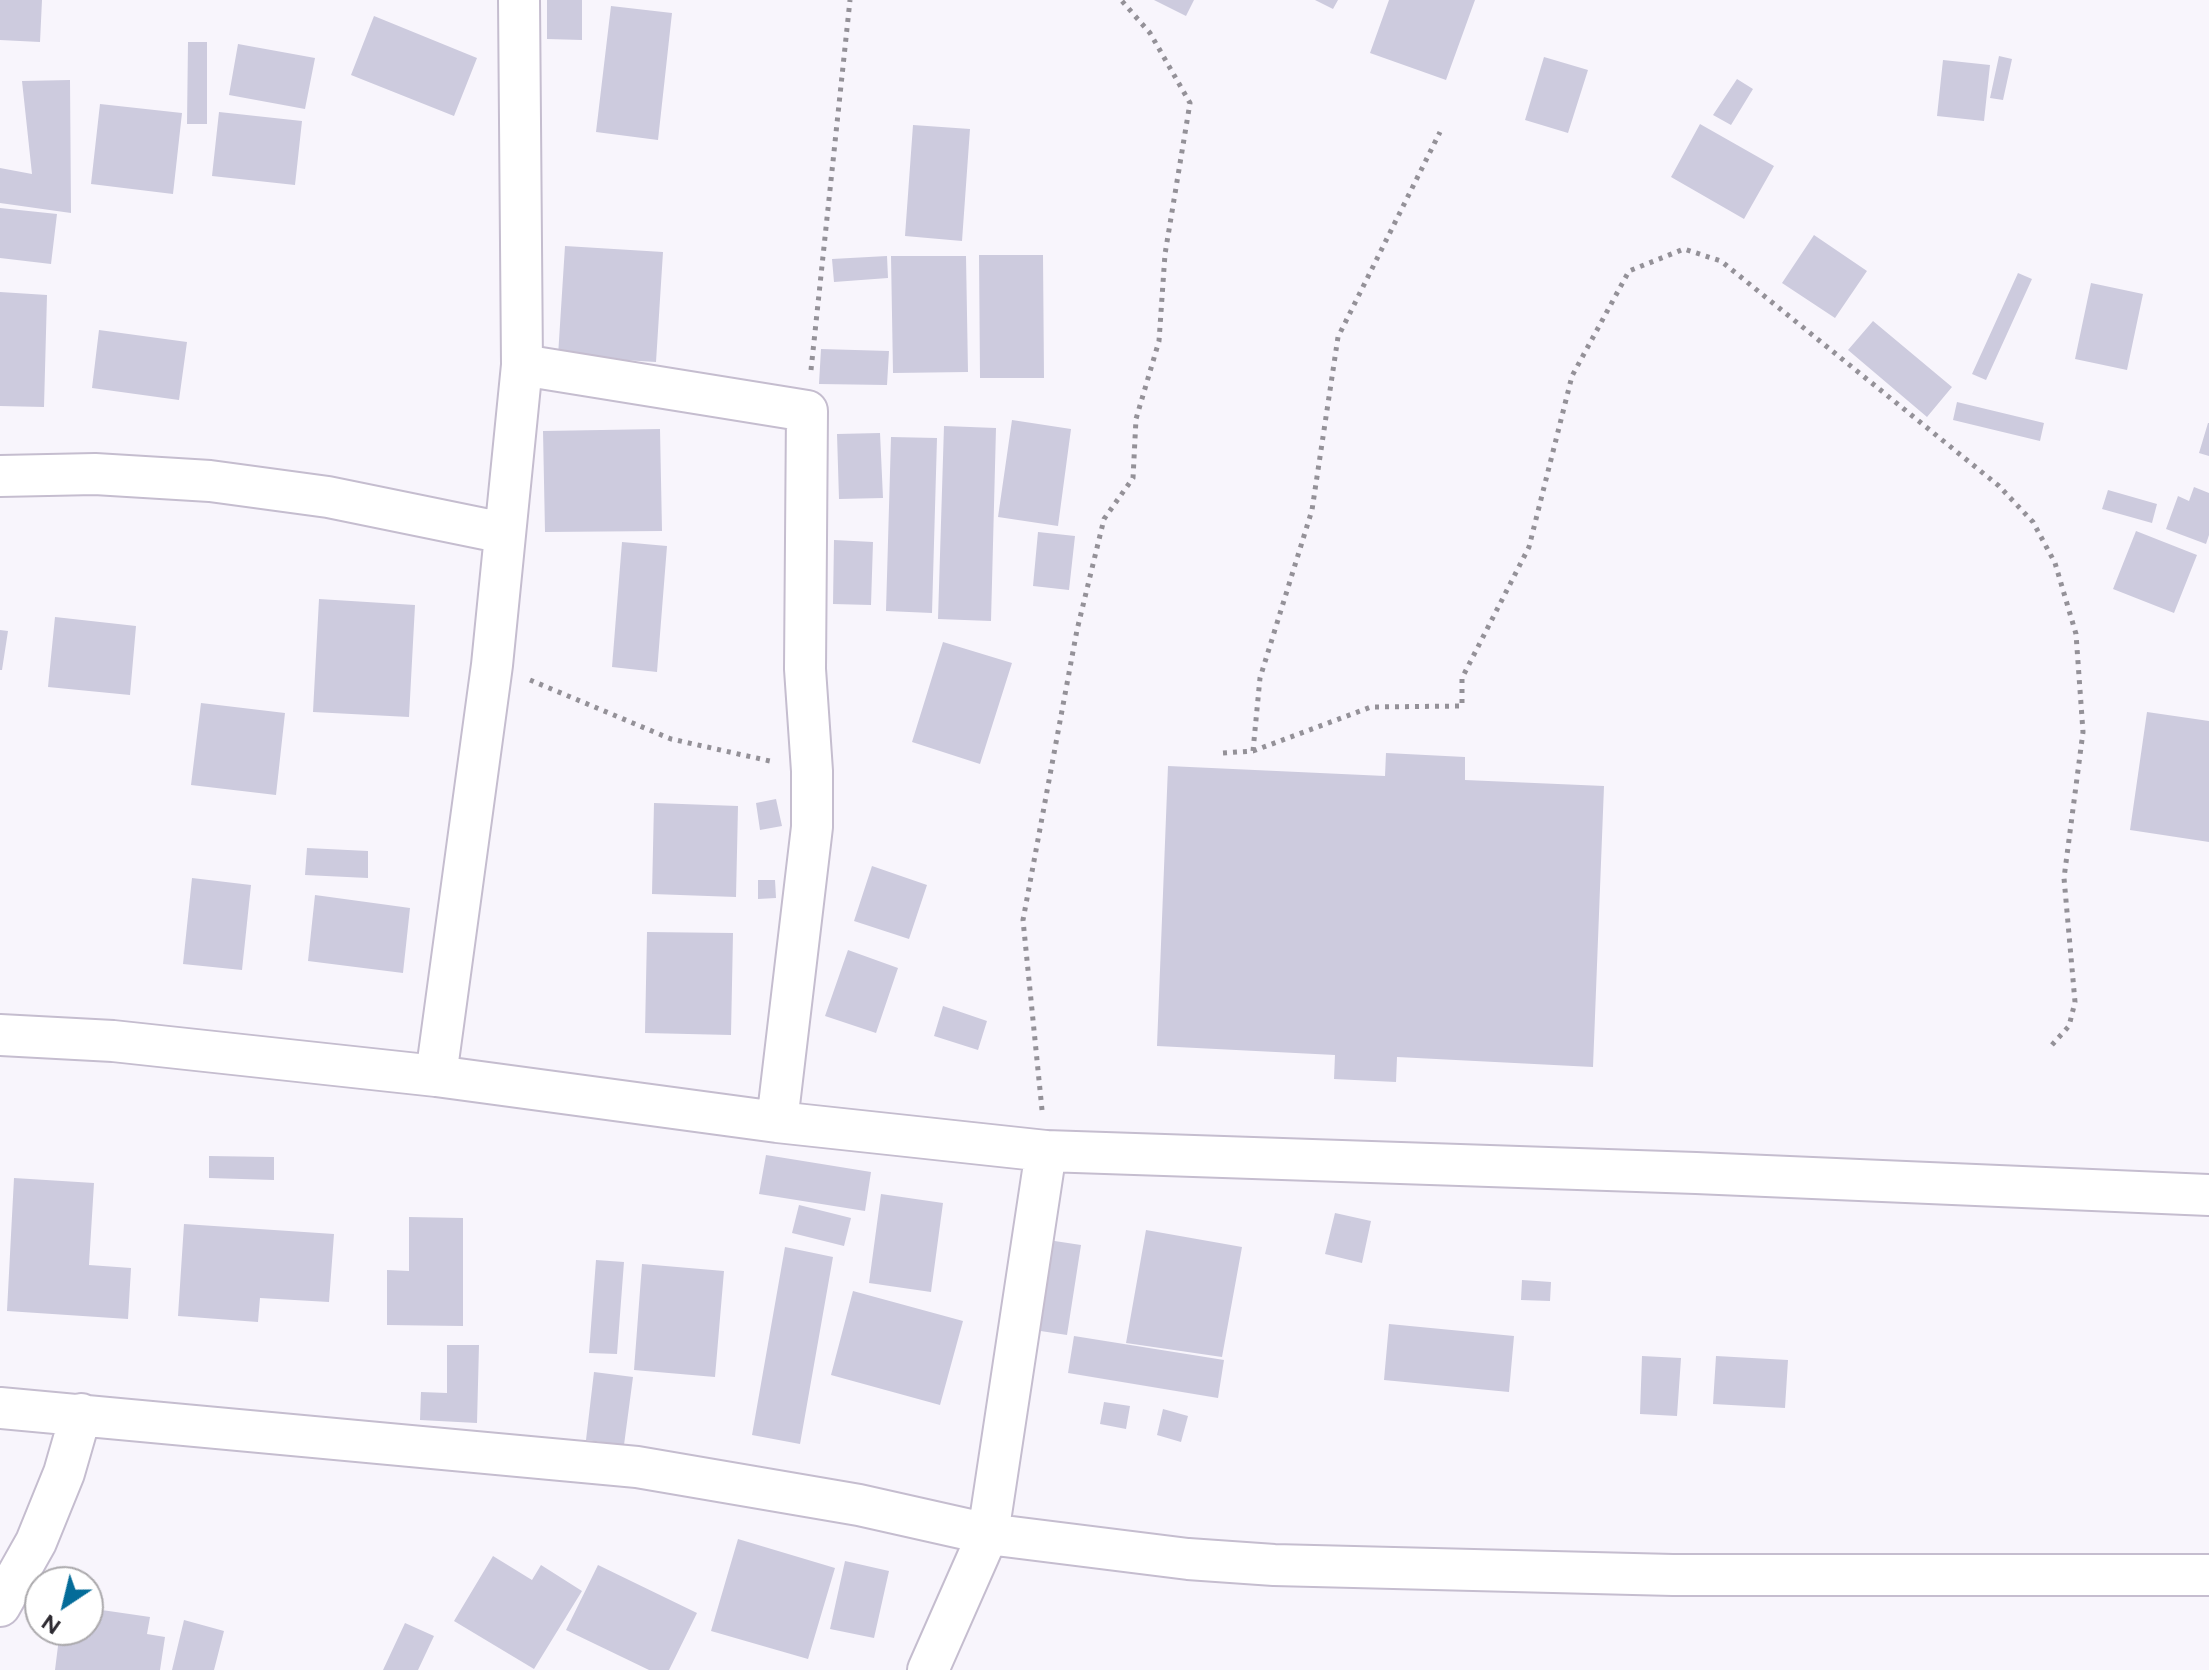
<!DOCTYPE html>
<style>
body{margin:0}
#map{position:relative;width:2209px;height:1670px;overflow:hidden;background:#f8f5fc;font-family:Figtree,sans-serif}
canvas{display:block}
.north{position:absolute;left:24px;top:1566px;width:80px;height:80px;box-sizing:border-box;background:#fff;border:2px solid #aba9ac;border-radius:50%;rotate:215deg;font-size:22px;font-weight:700;line-height:32px;text-align:center;color:#2c2930}
.north::after{content:'';display:block;margin:auto;width:28px;height:36px;background:#046c99;clip-path:polygon(50% 0,100% 100%,50% 72%,0 100%)}
</style>
<div id="map">
<canvas width="2209" height="1670"></canvas>
<div class="north">N</div>
</div>
<script>
const g = document.querySelector('canvas').getContext('2d');
g.lineJoin = 'round';
function fill(path, color) {
  g.fillStyle = color;
  g.fill(path, 'evenodd');
}
function shape(rows) {
  const path = new Path2D();
  for (const r of rows) {
    path.moveTo(r[0], r[1]);
    for (let i = 2; i < r.length; i += 2) path.lineTo(r[i], r[i + 1]);
  }
  return path;
}
function trace(path, color, width, dash) {
  g.strokeStyle = color;
  g.lineWidth = width;
  g.lineCap = dash ? 'butt' : 'round';
  g.setLineDash(dash || []);
  g.stroke(path);
}
const building = shape([
 [0,0,42,0,40,42,0,40],
 [547,0,582,0,582,40,547,39],
 [1154,0,1194,0,1186,16],
 [1315,0,1338,0,1333,9],
 [1389,0,1475,0,1446,80,1370,53],
 [611,6,672,13,658,140,596,132],
 [374,16,477,58,454,116,351,75],
 [188,42,207,42,207,124,187,124],
 [238,44,315,58,305,109,229,95],
 [1999,56,2012,59,2003,100,1990,98],
 [1544,57,1588,70,1568,133,1525,120],
 [1943,60,1990,65,1984,121,1937,116],
 [1737,79,1753,89,1731,125,1713,115],
 [70,80,71,213,0,203,0,168,32,174,22,81],
 [100,104,182,113,173,194,91,184],
 [219,112,302,121,295,185,212,176],
 [1700,124,1774,166,1744,219,1671,177],
 [913,125,970,129,962,241,905,236],
 [0,208,57,214,51,264,0,258],
 [1814,235,1867,271,1835,318,1782,283],
 [565,246,663,252,656,362,558,356],
 [979,255,1043,255,1044,378,980,378],
 [887,256,888,278,834,282,832,259],
 [891,256,966,256,968,372,893,373],
 [2018,273,2032,279,1986,380,1972,374],
 [2091,283,2143,294,2127,370,2075,359],
 [0,292,47,295,44,407,0,406],
 [1873,321,1952,387,1927,417,1848,350],
 [99,330,187,342,179,400,92,388],
 [821,349,889,351,887,385,819,384],
 [1957,402,2044,423,2040,441,1953,420],
 [1012,420,1071,429,1058,526,998,517],
 [2208,423,2209,423,2209,456,2199,453],
 [944,426,996,428,991,621,938,619],
 [660,429,662,531,545,532,543,431],
 [880,433,883,498,839,499,837,434],
 [891,437,937,438,932,613,886,611],
 [2194,487,2209,493,2209,535,2206,544,2166,529,2178,496,2189,501],
 [2108,490,2157,504,2152,523,2102,509],
 [2136,531,2197,555,2174,613,2113,589],
 [1038,532,1075,536,1069,590,1033,586],
 [834,540,873,542,871,605,833,604],
 [622,542,667,546,657,672,612,667],
 [319,599,415,605,409,717,313,712],
 [55,617,136,626,130,695,48,687],
 [0,630,8,631,2,670,0,670],
 [943,642,1012,663,980,764,912,742],
 [201,703,285,713,276,795,191,785],
 [2147,712,2209,721,2209,842,2130,830],
 [1386,753,1465,757,1465,780,1604,786,1593,1067,1397,1057,1396,1082,1334,1079,1335,1055,1157,1046,1168,766,1385,776],
 [776,799,782,826,760,830,756,803],
 [654,803,738,806,736,897,652,894],
 [307,848,368,851,368,878,305,875],
 [872,866,927,885,909,939,854,921],
 [192,878,251,885,242,970,183,964],
 [758,880,775,880,776,898,758,899],
 [315,895,410,908,403,973,308,961],
 [647,932,733,933,731,1035,645,1033],
 [848,950,898,968,876,1033,825,1016],
 [943,1006,987,1021,978,1050,934,1036],
 [766,1155,871,1172,865,1211,759,1194],
 [209,1156,274,1157,274,1180,209,1178],
 [14,1178,94,1183,89,1265,131,1268,128,1319,7,1311],
 [881,1194,943,1203,931,1292,869,1283],
 [799,1205,851,1218,844,1246,792,1233],
 [1335,1213,1371,1221,1362,1263,1325,1254],
 [409,1217,463,1218,463,1326,387,1325,387,1270,409,1271],
 [184,1224,334,1234,329,1302,260,1298,258,1322,178,1316],
 [1146,1230,1242,1247,1222,1357,1126,1343],
 [1048,1240,1081,1245,1067,1335,1034,1330],
 [785,1247,833,1257,800,1444,752,1435],
 [596,1260,624,1262,617,1354,589,1353],
 [642,1264,724,1271,715,1377,634,1370],
 [1522,1280,1551,1282,1550,1301,1521,1300],
 [853,1291,963,1321,940,1405,831,1375],
 [1389,1324,1514,1336,1509,1392,1384,1380],
 [1074,1336,1224,1360,1218,1398,1068,1373],
 [447,1345,479,1345,477,1423,420,1420,421,1392,447,1393],
 [1642,1356,1681,1358,1677,1416,1640,1414],
 [1716,1356,1788,1360,1785,1408,1713,1404],
 [594,1372,633,1377,624,1445,586,1440],
 [1104,1402,1130,1406,1126,1429,1100,1424],
 [1163,1409,1188,1416,1181,1442,1157,1435],
 [738,1539,835,1568,808,1659,711,1631],
 [493,1556,532,1580,541,1565,582,1591,534,1669,454,1621],
 [845,1561,889,1571,874,1638,830,1629],
 [598,1565,697,1613,669,1670,649,1670,566,1630],
 [88,1608,150,1617,147,1634,165,1637,160,1670,55,1670,60,1630,88,1630],
 [184,1620,224,1631,214,1670,172,1670],
 [405,1623,434,1636,418,1670,383,1670]
]);
const path = shape([
 [811,370,850,0],
 [530,680,671,739,770,761],
 [1253,751,1260,678,1312,510,1338,337,1440,132],
 [1223,753,1253,751,1371,707,1462,706,1462,678,1529,547,1572,376,1629,271,1684,249,1721,261,1999,486,2033,522,2055,563,2076,634,2083,732,2064,878,2075,1002,2069,1026,2051,1046],
 [1042,1110,1023,920,1077,630,1104,519,1133,478,1136,419,1159,341,1165,254,1190,103,1150,33,1121,0]
]);
const street = shape([
 [519,0,522,365,807,411,805,669,812,771,812,827,777,1122],
 [0,476,95,474,210,481,328,497,504,533],
 [0,1035,113,1041,436,1076,777,1122,1046,1151],
 [436,1076,492,665,522,365],
 [0,1408,637,1467,859,1505,988,1534,1188,1559,1274,1565,1673,1575,2209,1575],
 [0,1606,36,1542,64,1473,81,1414],
 [928,1670,988,1534,1046,1151,1696,1173,2209,1195]
]);
fill(building, '#cdcbde');
trace(street, '#c5bdcf', 44);
trace(path, '#949198', 5, [4, 6]);
trace(street, '#fff', 40);
</script>
